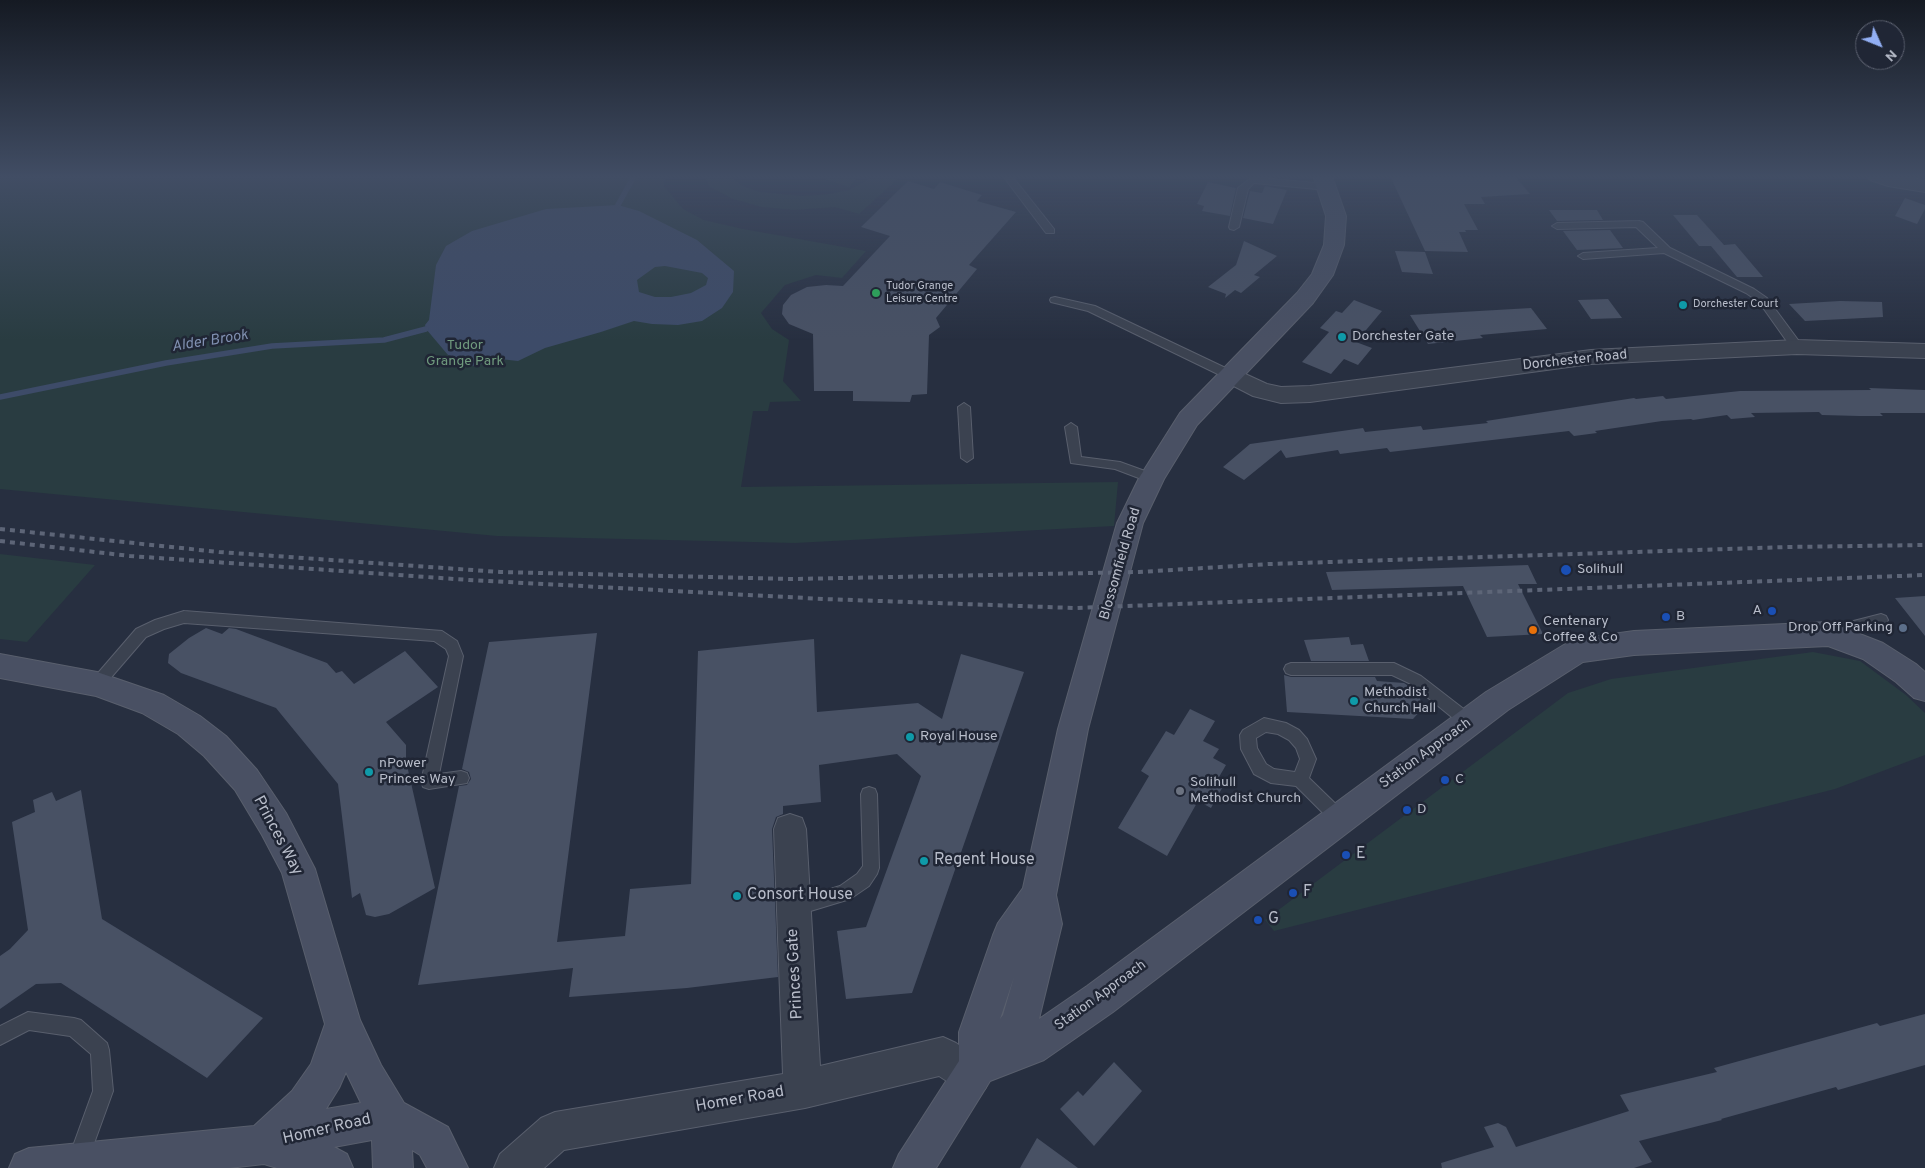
<!DOCTYPE html>
<style>
body{margin:0}
#map{position:relative;width:1925px;height:1168px;overflow:hidden;background:#272f40;font-family:Overpass,sans-serif}
canvas{display:block}
.north{position:absolute;left:1855px;top:20px;width:50px;height:50px;box-sizing:border-box;background:#202635;border:1px solid #5d6271;border-radius:50%;rotate:134deg;font-size:14px;font-weight:700;line-height:20px;text-align:center;color:#b8bdca}
.north::after{content:'';display:block;margin:auto;width:18px;height:22px;background:#92aff4;clip-path:polygon(50% 0,100% 100%,50% 72%,0 100%)}
</style>
<div id="map">
<canvas width="1925" height="1168"></canvas>
<div class="north">N</div>
</div>
<script>
const g = document.querySelector('canvas').getContext('2d');
g.lineJoin = 'round';
function fill(path, color) {
  g.fillStyle = color;
  g.fill(path, 'evenodd');
}
function shape(rows) {
  const path = new Path2D();
  for (const r of rows) {
    path.moveTo(r[0], r[1]);
    for (let i = 2; i < r.length; i += 2) path.lineTo(r[i], r[i + 1]);
  }
  return path;
}
function trace(path, color, width, dash) {
  g.strokeStyle = color;
  g.lineWidth = width;
  g.lineCap = dash ? 'butt' : 'round';
  g.setLineDash(dash || []);
  g.stroke(path);
}
function drawText(font, color, halo, rows, align = 'center') {
  g.font = font + ' Overpass,sans-serif';
  g.lineWidth = 5;
  g.setLineDash([]);
  g.textBaseline = 'middle';
  g.strokeStyle = halo;
  g.fillStyle = color;
  for (const [text, x, y, turn = 0] of rows) {
    g.save();
    g.translate(x, y);
    g.rotate((+turn || 0) * Math.PI / 180);
    g.textAlign = isNaN(turn) ? turn : align;
    if (halo) g.strokeText(text, 0, 0);
    g.fillText(text, 0, 0);
    g.restore();
  }
}
const green = shape([
 [0,176,666,176,664,186,683,209,704,220,743,229,866,251,842,278,816,275,785,285,761,313,772,329,789,340,783,381,801,401,770,402,768,411,753,411,741,487,1118,482,1114,526,795,543,497,536,0,489],
 [703,176,730,176,743,186,760,192,804,196,829,194,849,190,874,176,901,176,859,214,835,207,795,210,762,207,733,199,710,187],
 [813,176,860,176,849,187],
 [0,554,95,565,27,642,0,639],
 [1813,652,1860,661,1906,695,1925,713,1925,755,1835,789,1274,931,1265,920,1568,693,1611,679]
]);
const water = shape([
 [618,205,639,211,697,240,734,271,733,292,722,308,702,321,678,325,652,324,634,321,601,332,545,348,518,361,500,359,474,366,448,355,426,329,425,325,429,320,436,265,446,246,472,231,546,209],
 [665,266,702,273,708,278,706,285,691,293,671,297,655,297,639,292,637,280,655,267]
]);
const stream = shape([
 [618,205,634,176],
 [0,397,166,363,272,346,384,340,426,329]
]);
const building = shape([
 [1409,176,1471,176,1472,178,1515,176,1530,194,1481,197,1485,204,1464,204,1478,230,1465,230,1466,232,1459,232,1468,252,1425,251,1391,178],
 [908,181,934,189,940,182,982,195,977,201,1016,212,969,265,977,269,936,318,940,327,929,335,927,394,912,395,910,402,853,401,853,391,814,391,813,334,789,324,782,314,783,305,791,295,807,287,826,285,843,286,890,236,861,227],
 [1208,182,1236,188,1230,216,1202,211,1204,206,1197,204],
 [1265,186,1287,190,1273,224,1243,218,1250,191,1262,193],
 [1905,198,1925,205,1925,209,1917,224,1895,216],
 [1549,210,1597,210,1603,220,1557,221],
 [1673,215,1697,215,1724,245,1735,244,1763,277,1737,277,1711,246,1699,246],
 [1610,230,1623,248,1577,250,1563,231],
 [1244,241,1277,256,1254,275,1260,277,1241,293,1235,290,1225,298,1226,294,1208,287,1236,265],
 [1395,251,1425,252,1433,274,1402,272],
 [1608,299,1622,318,1591,319,1578,300],
 [1354,300,1382,311,1356,342,1372,348,1358,365,1344,359,1331,374,1302,362,1329,332,1320,328,1336,311,1342,313],
 [1840,301,1882,302,1883,317,1805,321,1789,304],
 [1531,308,1547,329,1480,335,1483,338,1428,344,1410,315],
 [1869,388,1925,390,1925,413,1880,413,1883,416,1859,416,1822,415,1819,412,1751,413,1755,417,1731,419,1727,415,1693,420,1691,419,1662,421,1595,431,1597,433,1574,436,1569,431,1390,452,1387,448,1340,454,1338,450,1286,458,1281,450,1244,480,1223,467,1250,444,1363,428,1365,432,1421,426,1423,430,1488,423,1486,421,1634,398,1636,399,1663,396,1666,399,1740,391,1871,390],
 [1528,565,1537,584,1518,584,1543,634,1487,637,1463,586,1332,590,1326,572],
 [1925,596,1925,636,1895,598],
 [206,628,222,634,229,628,236,629,327,663,336,673,342,671,354,684,405,651,438,687,386,722,406,745,406,761,435,888,389,914,375,917,366,915,360,893,352,898,338,784,276,708,181,673,168,663,169,654,189,638],
 [597,633,557,942,625,936,630,889,691,884,698,651,814,639,817,712,918,703,942,719,961,654,1024,672,912,993,846,999,837,931,866,927,921,776,897,754,819,765,821,802,783,806,783,814,776,817,772,829,778,977,687,988,569,997,573,968,418,985,459,786,467,785,471,779,469,772,462,769,489,642],
 [1349,637,1351,645,1363,644,1369,661,1311,661,1304,640],
 [1284,675,1291,677,1375,677,1377,681,1404,683,1419,693,1422,709,1413,719,1287,712],
 [1190,709,1215,721,1203,741,1219,749,1213,758,1226,765,1219,777,1226,781,1211,808,1198,801,1167,856,1118,828,1149,776,1141,771,1166,731,1174,735],
 [81,790,102,919,263,1018,207,1078,61,983,36,984,0,1009,0,956,10,949,28,930,12,822,35,812,33,800,52,792,56,801],
 [1925,1014,1925,1065,1838,1090,1836,1087,1721,1119,1722,1120,1639,1141,1652,1162,1634,1168,1442,1168,1441,1163,1494,1147,1484,1127,1498,1123,1506,1127,1516,1147,1629,1111,1620,1095,1717,1072,1714,1068,1877,1023,1880,1026],
 [1114,1062,1142,1091,1094,1146,1060,1109,1078,1091,1083,1096],
 [1037,1138,1078,1168,1020,1168]
]);
const lane = shape([
 [1003,176,1012,176,1054,229,1054,233,1046,233,1003,176],
 [1252,177,1327,184,1332,187,1327,190,1254,183,1248,189,1239,227,1234,230,1230,229,1229,227,1238,188,1252,177],
 [1639,221,1643,222,1670,248,1754,289,1767,298,1801,344,1803,347,1801,350,1793,350,1759,302,1746,293,1664,253,1583,259,1578,256,1583,253,1658,248,1636,227,1557,229,1552,226,1557,223,1639,221],
 [1055,297,1095,306,1234,372,1236,375,1230,379,1226,378,1088,311,1051,302,1050,300,1051,298,1055,297],
 [964,403,970,407,973,458,967,462,961,458,958,407,964,403],
 [1071,423,1077,427,1081,457,1120,462,1156,475,1158,478,1156,481,1152,483,1115,469,1071,463,1065,427,1071,423],
 [184,611,442,631,457,641,463,656,439,774,461,771,467,773,469,778,467,783,429,789,423,787,421,782,449,656,446,649,434,641,184,623,164,629,146,637,102,688,97,690,92,688,90,684,92,680,136,629,155,620,184,611],
 [1881,614,1886,616,1888,620,1886,624,1830,639,1825,637,1823,633,1825,629,1830,627,1881,614],
 [1291,663,1394,663,1421,676,1474,717,1477,722,1474,727,1469,729,1464,727,1411,684,1392,675,1291,675,1286,673,1284,669,1286,665,1291,663],
 [1264,718,1286,723,1299,730,1307,739,1316,759,1309,778,1345,813,1347,818,1345,823,1339,825,1333,823,1296,786,1271,783,1254,774,1241,749,1240,735,1243,730,1264,718],
 [1266,732,1278,734,1289,740,1296,748,1300,759,1295,772,1274,769,1266,764,1257,748,1256,738,1266,732],
 [869,787,875,789,877,794,879,868,877,874,869,886,850,899,794,916,788,914,785,908,788,902,840,886,857,874,863,866,861,794,863,789,869,787],
 [28,1012,74,1018,81,1020,107,1043,109,1050,113,1091,88,1160,83,1168,71,1167,68,1160,93,1091,91,1054,70,1036,29,1030,0,1045,0,1026,28,1012]
]);
const street = shape([
 [1868,176,1897,176,1925,180,1925,192,1888,186,1870,180,1868,176],
 [1797,340,1925,344,1925,358,1797,354,1591,364,1310,402,1281,403,1253,396,1222,380,1218,375,1222,370,1230,367,1267,384,1281,387,1310,386,1591,350,1797,340],
 [790,814,802,818,806,829,820,1066,943,1037,956,1043,985,1063,991,1076,985,1089,972,1095,959,1089,939,1076,805,1108,564,1150,544,1168,494,1168,500,1154,541,1118,555,1112,783,1074,774,829,778,818,790,814]
]);
const secondary = shape([
 [1313,176,1332,176,1346,216,1344,245,1333,275,1313,303,1197,425,1164,479,1143,523,1088,729,1056,895,1062,924,1039,1019,1087,986,1486,692,1567,643,1577,639,1634,631,1829,622,1883,643,1916,664,1925,672,1925,701,1914,698,1896,682,1863,659,1828,646,1634,655,1583,662,1508,710,1113,1012,1044,1060,990,1081,936,1168,893,1168,899,1154,959,1061,959,1032,993,935,998,923,1023,888,1058,729,1117,523,1139,478,1180,413,1297,293,1312,274,1324,245,1326,216,1313,176],
 [1014,977,1003,1015,1000,1019,1014,977],
 [0,654,97,672,164,695,200,716,226,736,257,770,286,813,315,869,360,1020,381,1065,404,1103,448,1127,468,1168,427,1168,420,1155,412,1150,413,1168,373,1168,372,1140,334,1147,347,1154,353,1168,277,1168,264,1164,229,1168,9,1168,15,1154,29,1148,254,1126,292,1091,311,1064,325,1024,282,873,262,835,235,790,204,756,178,734,142,713,96,696,0,678,0,654],
 [346,1072,361,1103,326,1109,339,1088,346,1072]
]);
const rail = shape([
 [0,529,219,552,500,572,793,579,1139,572,1269,564,1788,547,1925,545],
 [0,541,130,556,469,580,824,599,1075,608,1925,575]
]);
const markers = [
 [876,293,5,"#2e9e5b"],
 [1683,305,5,"#0f9aa8"],
 [1342,337,5,"#0f9aa8"],
 [1566,570,6,"#1a4fb4"],
 [1772,611,5,"#1a4fb4"],
 [1666,617,5,"#1a4fb4"],
 [1903,628,5,"#5c6f8a"],
 [1533,630,5,"#e8710a"],
 [1354,701,5,"#0f9aa8"],
 [910,737,5,"#0f9aa8"],
 [369,772,5,"#0f9aa8"],
 [1445,780,5,"#1a4fb4"],
 [1180,791,5,"#6b7280"],
 [1407,810,5,"#1a4fb4"],
 [1346,855,5,"#1a4fb4"],
 [924,861,5,"#0f9aa8"],
 [1293,893,5,"#1a4fb4"],
 [737,896,5,"#0f9aa8"],
 [1258,920,5,"#1a4fb4"]
];
const farPoinames = [
 ["Tudor Grange",886,287],
 ["Leisure Centre",886,300],
 ["Dorchester Court",1693,305]
];
const poiNames = [
 ["Dorchester Gate",1352,337],
 ["Solihull",1577,570],
 ["A",1762,611,"right"],
 ["B",1676,617],
 ["Centenary",1543,622],
 ["Coffee & Co",1543,638],
 ["Drop Off Parking",1893,628,"right"],
 ["Methodist",1364,693],
 ["Church Hall",1364,709],
 ["Royal House",920,737],
 ["nPower",379,764],
 ["Princes Way",379,780],
 ["C",1455,780],
 ["Solihull",1190,783],
 ["Methodist Church",1190,799],
 ["D",1417,810]
];
const parkNames = [
 ["Tudor",465,346],
 ["Grange Park",465,362]
];
const streetNames = [
 ["Dorchester Road",1575,361,-6],
 ["Blossomfield Road",1121,564,-74],
 ["Station Approach",1426,754,-36],
 ["Station Approach",1101,996,-36]
];
const waterNames = [
 ["Alder Brook",210,342,-9]
];
const nearStreetnames = [
 ["Princes Way",277,836,62],
 ["Princes Gate",796,974,-93],
 ["Homer Road",740,1100,-10],
 ["Homer Road",327,1130,-13]
];
const nearPoinames = [
 ["E",1356,855],
 ["Regent House",934,861],
 ["F",1303,893],
 ["Consort House",747,896],
 ["G",1268,920]
];
fill(green, '#293c41');
fill(water, '#3d4b68');
trace(stream, '#3d4b68', 5.5);
fill(building, '#485164');
trace(lane, '#595f6d', 2);
trace(street, '#595f6d', 2);
trace(secondary, '#595f6d', 2);
fill(lane, '#3b4250');
fill(street, '#3b4250');
fill(secondary, '#495063');
trace(rail, '#5d6577', 4, [5, 5]);
const sky = g.createLinearGradient(0, 0, 0, 340);
sky.addColorStop(0, '#151a23');
sky.addColorStop(0.52, '#414d64');
sky.addColorStop(1, '#414d6400');
g.fillStyle = sky;
g.fillRect(0, 0, 1925, 340);
for (const [x, y, r, color] of markers) {
  const dot = new Path2D();
  dot.arc(x, y, r, 0, 2 * Math.PI);
  g.fillStyle = color;
  g.fill(dot);
  trace(dot, '#202635', 2);
}
drawText('11px', '#b8bdca', '#202635', farPoinames, 'left');
drawText('14px', '#b8bdca', '#202635', poiNames, 'left');
drawText('14px', '#709a7e', '#202635', parkNames);
drawText('14px', '#b8bdca', '#202635', streetNames);
drawText('italic 15px', '#8090b1', '#202635', waterNames);
drawText('16px', '#b8bdca', '#202635', nearStreetnames);
drawText('16px', '#b8bdca', '#202635', nearPoinames, 'left');
</script>
